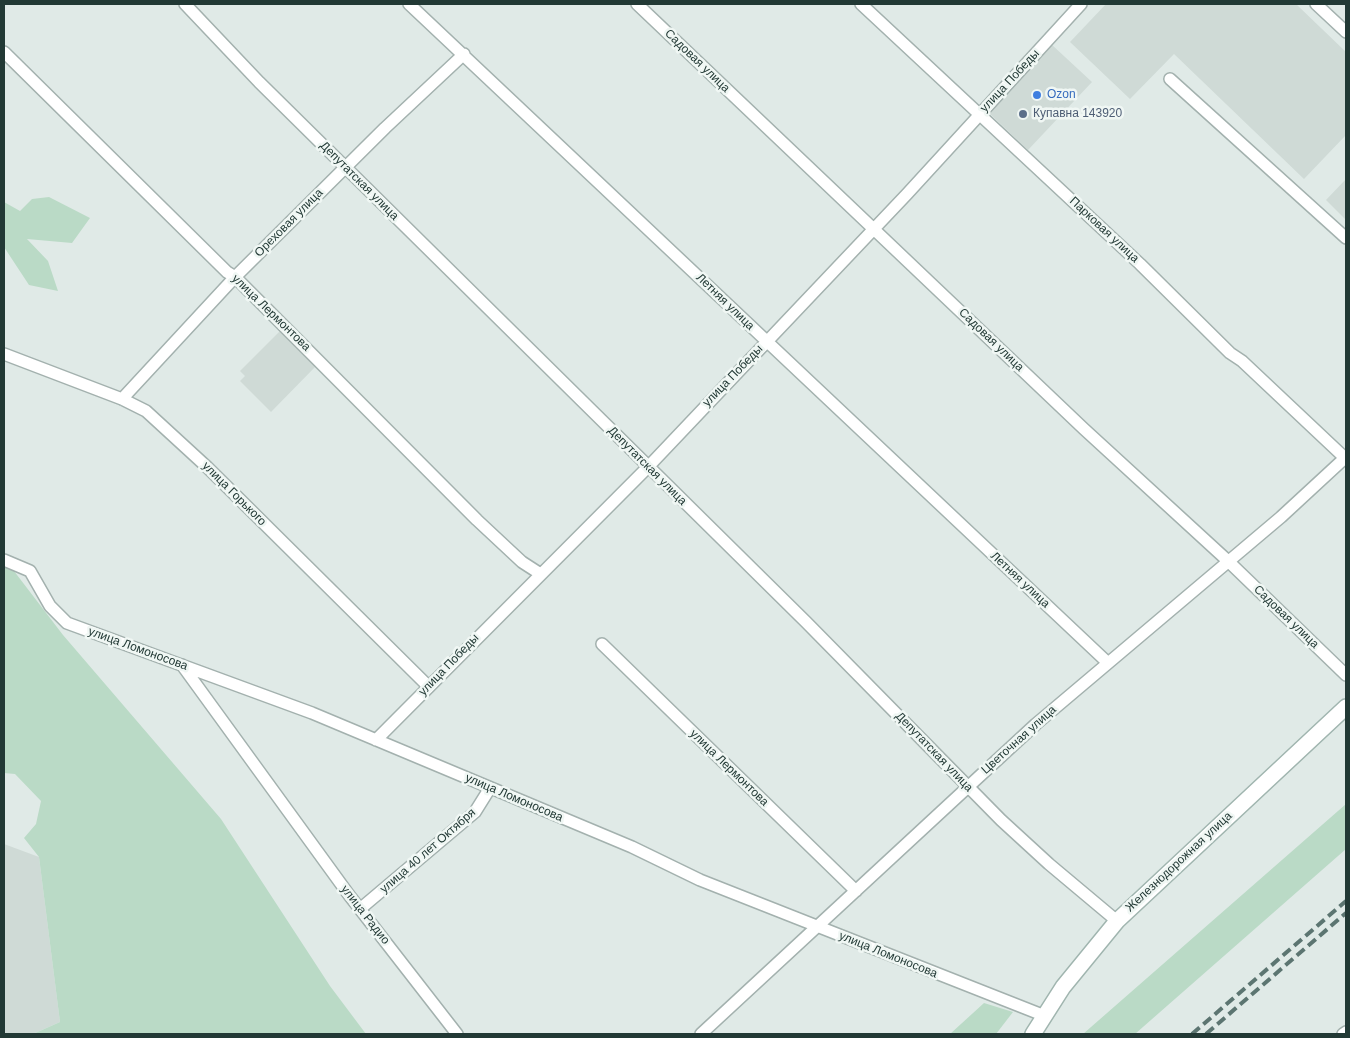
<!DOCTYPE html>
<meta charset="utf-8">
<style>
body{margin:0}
#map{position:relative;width:1350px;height:1038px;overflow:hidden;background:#e0eae7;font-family:Helvetica,sans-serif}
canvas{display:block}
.frame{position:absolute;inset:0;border:5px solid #223935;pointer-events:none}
</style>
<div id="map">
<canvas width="1350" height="1038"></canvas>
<div class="frame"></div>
</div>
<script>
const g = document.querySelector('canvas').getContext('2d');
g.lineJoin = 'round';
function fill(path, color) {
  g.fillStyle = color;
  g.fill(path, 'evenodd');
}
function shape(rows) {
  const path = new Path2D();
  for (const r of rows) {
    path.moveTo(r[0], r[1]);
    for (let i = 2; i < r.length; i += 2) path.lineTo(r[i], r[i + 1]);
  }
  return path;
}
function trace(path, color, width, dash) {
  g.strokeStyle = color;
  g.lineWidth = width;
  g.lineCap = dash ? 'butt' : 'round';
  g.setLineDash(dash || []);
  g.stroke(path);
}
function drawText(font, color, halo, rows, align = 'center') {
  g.font = font + ' Helvetica,sans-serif';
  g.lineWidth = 5;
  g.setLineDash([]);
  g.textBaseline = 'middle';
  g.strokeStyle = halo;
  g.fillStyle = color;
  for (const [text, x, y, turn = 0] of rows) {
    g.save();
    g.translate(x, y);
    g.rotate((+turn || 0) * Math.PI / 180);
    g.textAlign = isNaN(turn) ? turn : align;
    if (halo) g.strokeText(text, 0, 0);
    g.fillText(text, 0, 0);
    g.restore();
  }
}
const built = shape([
 [1106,4,1296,4,1346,52,1346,135,1304,179,1174,54,1130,99,1070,42],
 [1051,44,1092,82,1028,150,987,111],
 [1346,179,1346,220,1326,200],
 [281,330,317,365,271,412,240,381,245,376,240,371],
 [4,844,39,857,60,1022,33,1034,4,1034]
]);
const green = shape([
 [49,197,90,218,72,243,27,239,48,261,58,291,29,285,4,247,4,202,20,211,32,199],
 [4,558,63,635,221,819,330,986,366,1034,33,1034,60,1022,39,857,24,838,36,824,41,801,15,774,4,773],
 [1346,804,1346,849,1135,1034,1083,1034],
 [984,1003,1013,1012,996,1034,950,1034]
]);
const street = shape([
 [185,4,259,82,806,622,1001,820,1049,864,1117,921],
 [409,4,1107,662],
 [637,4,1084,429,1228,561,1346,675],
 [861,4,1140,264,1230,353,1242,361,1345,458],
 [1316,4,1346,32],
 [4,52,227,272,235,277,477,520,522,562,539,573],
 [1170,79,1346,238],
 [4,354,122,399,146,411,207,467,429,687],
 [122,399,235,277,385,128,464,54],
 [4,560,30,571,50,606,67,623,312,713,632,847,700,880,1045,1016],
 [602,644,856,891],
 [182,665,349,895,457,1034],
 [376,740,648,467,907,194,1081,4],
 [360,909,475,812,490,788],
 [701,1034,1036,724,1281,517,1346,457],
 [1343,1034,1346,1032]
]);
const secondary = shape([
 [1033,1034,1063,987,1117,921,1346,707]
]);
const rail = shape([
 [1192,1034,1346,901],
 [1206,1034,1346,913]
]);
const markers = [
 [1037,95,5,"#3f7fe0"],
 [1023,114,5,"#5c6f8a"]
];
const streetNames = [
 ["Садовая улица",697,61,44],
 ["улица Победы",1010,81,-47],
 ["Депутатская улица",359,181,45],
 ["Ореховая улица",289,223,-45],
 ["Парковая улица",1104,230,43],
 ["Летняя улица",725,302,44],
 ["улица Лермонтова",271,313,44],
 ["Садовая улица",991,340,44],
 ["улица Победы",733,376,-46],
 ["Депутатская улица",647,466,45],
 ["улица Горького",234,494,45],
 ["Летняя улица",1020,580,43],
 ["Садовая улица",1286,617,44],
 ["улица Ломоносова",138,649,20],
 ["улица Победы",449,665,-46],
 ["Цветочная улица",1019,740,-42],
 ["Депутатская улица",934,752,46],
 ["улица Лермонтова",729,768,44],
 ["улица Ломоносова",514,798,23],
 ["улица 40 лет Октября",428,851,-41],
 ["Железнодорожная улица",1179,862,-43],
 ["улица Радио",365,915,52],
 ["улица Ломоносова",888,955,22]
];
const shopNames = [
 ["Ozon",1047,95]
];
const serviceNames = [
 ["Купавна 143920",1033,114]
];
fill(built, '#cfdad6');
fill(green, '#badac6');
trace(street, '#a3b1ae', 14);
trace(secondary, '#a0b5af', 18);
trace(street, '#fff', 11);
trace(secondary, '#fff', 15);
trace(rail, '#5c7571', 4, [10, 5]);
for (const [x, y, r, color] of markers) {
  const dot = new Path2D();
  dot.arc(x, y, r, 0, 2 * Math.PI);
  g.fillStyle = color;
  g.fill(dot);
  trace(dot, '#f0f7f4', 2);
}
drawText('12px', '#223935', '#f0f7f4', streetNames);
drawText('12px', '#366cbe', '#f0f7f4', shopNames, 'left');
drawText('12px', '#4e5e75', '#f0f7f4', serviceNames, 'left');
</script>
